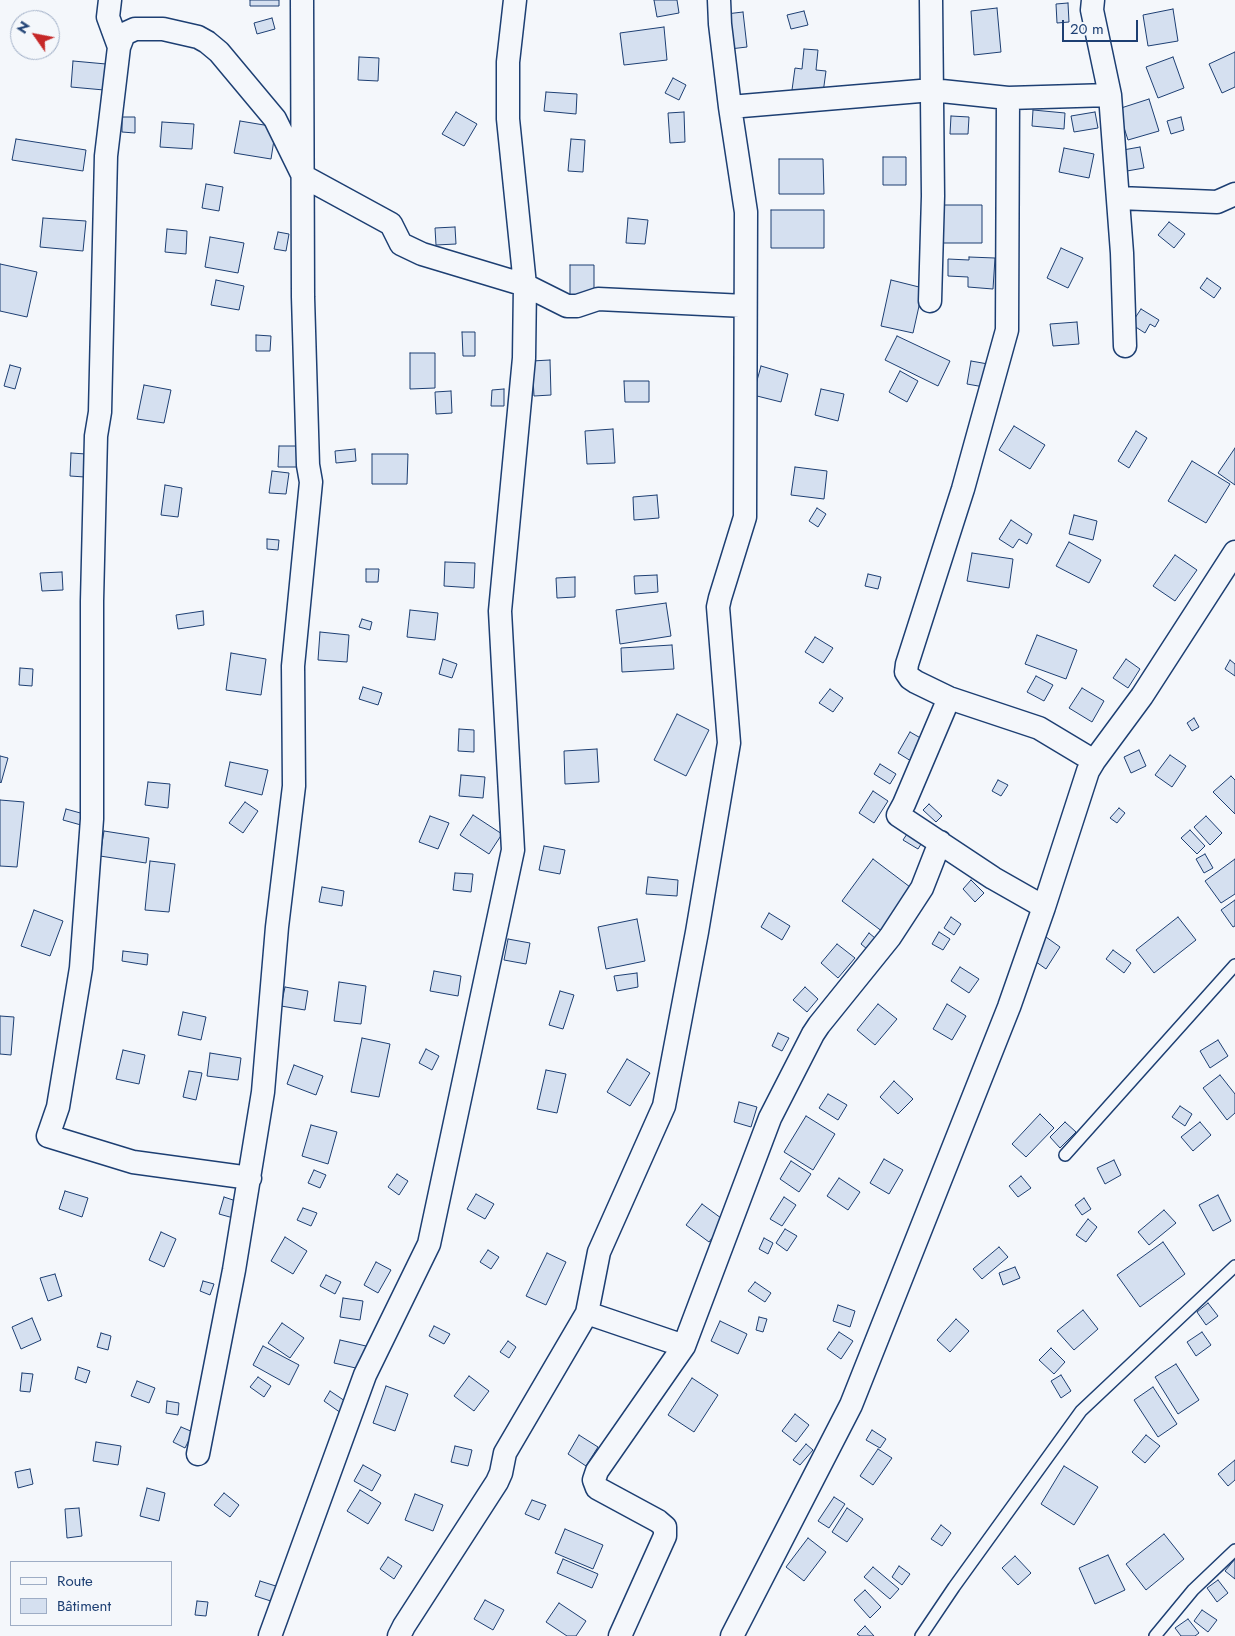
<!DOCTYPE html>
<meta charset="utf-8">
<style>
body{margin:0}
#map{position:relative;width:1235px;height:1636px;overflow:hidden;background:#f4f7fb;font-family:Jost,sans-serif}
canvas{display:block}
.legend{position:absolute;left:10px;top:1561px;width:162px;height:65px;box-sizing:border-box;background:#f4f7fb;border:1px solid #9eadc5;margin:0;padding:6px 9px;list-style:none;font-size:15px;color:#1d3f73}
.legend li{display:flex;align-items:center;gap:10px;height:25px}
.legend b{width:25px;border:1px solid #9eadc5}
.north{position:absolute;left:10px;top:10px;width:50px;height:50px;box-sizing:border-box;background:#f4f7fb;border:1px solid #9eadc5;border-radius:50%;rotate:303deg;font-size:14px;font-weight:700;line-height:20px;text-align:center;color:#1d3f73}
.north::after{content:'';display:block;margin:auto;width:18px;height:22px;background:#c62828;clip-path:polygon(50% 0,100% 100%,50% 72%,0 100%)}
.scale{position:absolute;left:1062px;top:20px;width:76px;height:22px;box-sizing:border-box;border:2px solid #1d3f73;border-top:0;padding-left:6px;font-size:15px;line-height:18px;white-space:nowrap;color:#1d3f73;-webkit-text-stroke:4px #f4f7fb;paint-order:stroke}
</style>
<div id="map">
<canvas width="1235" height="1636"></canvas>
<ul class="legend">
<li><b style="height:6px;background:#f4f7fb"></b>Route</li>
<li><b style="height:14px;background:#d5e0f0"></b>Bâtiment</li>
</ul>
<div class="north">N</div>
<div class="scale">20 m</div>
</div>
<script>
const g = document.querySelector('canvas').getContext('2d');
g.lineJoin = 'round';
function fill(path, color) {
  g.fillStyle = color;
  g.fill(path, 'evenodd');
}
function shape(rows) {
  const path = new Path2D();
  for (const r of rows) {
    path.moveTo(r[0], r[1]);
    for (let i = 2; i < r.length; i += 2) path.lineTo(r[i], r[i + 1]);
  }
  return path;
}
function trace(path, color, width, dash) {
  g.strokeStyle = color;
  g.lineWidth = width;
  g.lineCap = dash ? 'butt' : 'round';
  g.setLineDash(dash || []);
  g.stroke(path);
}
const building = shape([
 [250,0,279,0,279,6,250,6,250,0],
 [654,0,677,0,679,13,657,17,654,0],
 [1068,3,1069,22,1057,23,1056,4,1068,3],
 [997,8,1001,52,974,55,971,11,997,8],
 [1173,9,1178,41,1148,46,1143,15,1173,9],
 [804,11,808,25,791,29,787,15,804,11],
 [743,12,747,47,730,49,726,14,743,12],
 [272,18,275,29,257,34,254,23,272,18],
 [664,27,667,60,624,65,620,33,664,27],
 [804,49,818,50,816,70,826,71,823,93,792,90,795,68,802,69,804,49],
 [1235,52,1235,87,1222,93,1209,64,1235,52],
 [359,57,379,58,378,81,358,80,359,57],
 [1173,57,1184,88,1158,98,1146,67,1173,57],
 [73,61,106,64,104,90,71,87,73,61],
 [673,78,686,85,679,100,665,93,673,78],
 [546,92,577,94,576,114,544,111,546,92],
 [1149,99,1159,131,1128,140,1118,109,1149,99],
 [1033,110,1065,113,1064,129,1032,126,1033,110],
 [456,112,477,124,464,146,442,134,456,112],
 [684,112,685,142,670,143,668,113,684,112],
 [1095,112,1098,128,1074,132,1071,116,1095,112],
 [951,116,969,117,968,134,950,134,951,116],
 [122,117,135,117,135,133,122,132,122,117],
 [1181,117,1184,130,1171,134,1167,121,1181,117],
 [240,121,276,127,271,159,234,153,240,121],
 [162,122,194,124,192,149,160,147,162,122],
 [16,139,86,150,83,171,12,160,16,139],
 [571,139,585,140,583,172,568,171,571,139],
 [1140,147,1144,168,1127,171,1123,150,1140,147],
 [1064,148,1094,154,1089,178,1059,172,1064,148],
 [883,157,906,157,906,185,883,185,883,157],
 [779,159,823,159,824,194,779,194,779,159],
 [206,184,223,187,219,211,202,208,206,184],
 [941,205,982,205,982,243,941,243,941,205],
 [771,210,824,210,824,248,771,248,771,210],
 [43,218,86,221,83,251,40,247,43,218],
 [628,218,648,220,645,244,626,243,628,218],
 [1169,222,1185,234,1174,248,1158,235,1169,222],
 [455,227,456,244,436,245,435,228,455,227],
 [167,229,187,231,186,254,165,252,167,229],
 [278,232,289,234,286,251,274,249,278,232],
 [210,237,244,243,238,273,205,267,210,237],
 [1061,248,1083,258,1068,288,1047,278,1061,248],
 [969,257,995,258,993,289,968,287,968,277,948,276,948,259,969,260,969,257],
 [0,264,37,272,27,317,0,311,0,264],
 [570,265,594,265,594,295,570,295,570,265],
 [1207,278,1221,288,1214,298,1200,288,1207,278],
 [216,280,244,286,239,310,211,305,216,280],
 [891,280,923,288,913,333,881,326,891,280],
 [1141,309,1159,320,1155,327,1150,324,1145,333,1131,324,1141,309],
 [1077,322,1079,344,1053,346,1050,324,1077,322],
 [462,332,475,332,475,356,463,356,462,332],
 [256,335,271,336,270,351,256,351,256,335],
 [897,336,950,361,938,386,885,360,897,336],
 [410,353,435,353,435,388,410,389,410,353],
 [550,360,551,395,534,396,532,361,550,360],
 [971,361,988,364,984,387,967,384,971,361],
 [10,365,21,368,15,389,4,386,10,365],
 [761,366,788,374,781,402,753,395,761,366],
 [900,371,918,381,907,402,889,392,900,371],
 [624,381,649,381,649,402,625,402,624,381],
 [144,385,171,390,164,423,137,419,144,385],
 [504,389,504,406,491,406,492,390,504,389],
 [821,389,844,394,838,421,815,415,821,389],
 [451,391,452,413,436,414,435,392,451,391],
 [1014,426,1045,445,1030,469,999,450,1014,426],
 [613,429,615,463,587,464,585,431,613,429],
 [1136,431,1147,438,1129,468,1118,461,1136,431],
 [279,446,300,446,299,467,278,467,279,446],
 [1235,448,1235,485,1218,473,1235,448],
 [355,449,356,461,336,463,335,451,355,449],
 [71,453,86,454,85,477,70,476,71,453],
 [372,454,408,454,407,484,372,484,372,454],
 [1192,461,1230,484,1206,523,1168,501,1192,461],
 [795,467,827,471,824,499,791,495,795,467],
 [272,471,289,473,286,494,269,493,272,471],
 [165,485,182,488,178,517,161,515,165,485],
 [657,495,659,518,634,520,633,497,657,495],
 [817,508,826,514,818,527,809,521,817,508],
 [1074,515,1097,521,1093,540,1069,534,1074,515],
 [1011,520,1032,534,1027,544,1019,539,1013,548,999,539,1011,520],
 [267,539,279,540,278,550,267,549,267,539],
 [1069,542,1101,560,1089,583,1056,566,1069,542],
 [972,553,1013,559,1009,588,967,581,972,553],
 [1175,555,1197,570,1175,601,1153,586,1175,555],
 [445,562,475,563,474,588,444,586,445,562],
 [366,569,379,569,378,582,366,582,366,569],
 [62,572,63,590,42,591,40,573,62,572],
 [868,574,881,577,878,589,865,586,868,574],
 [657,575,658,592,635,594,634,576,657,575],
 [575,577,575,597,557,598,556,578,575,577],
 [666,603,671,636,620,644,616,610,666,603],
 [410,610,438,613,435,640,407,637,410,610],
 [203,611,204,625,178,629,176,615,203,611],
 [362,619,372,622,370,630,359,627,362,619],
 [320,632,349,635,347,662,318,660,320,632],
 [1037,635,1077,650,1066,679,1025,664,1037,635],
 [815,637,833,648,823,663,805,652,815,637],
 [672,645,674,669,622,672,621,648,672,645],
 [231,653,266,659,261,695,226,690,231,653],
 [443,659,457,664,452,678,439,674,443,659],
 [1126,659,1140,669,1128,688,1113,678,1126,659],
 [1230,660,1235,664,1235,676,1225,669,1230,660],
 [20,668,33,669,32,686,19,685,20,668],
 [1036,676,1053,685,1044,701,1027,692,1036,676],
 [363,687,382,693,378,705,359,699,363,687],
 [1082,688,1104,701,1092,722,1069,708,1082,688],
 [830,689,843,698,833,712,819,703,830,689],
 [677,714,709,730,686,776,654,760,677,714],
 [1194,718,1199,727,1192,731,1187,723,1194,718],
 [459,729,474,730,474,752,458,751,459,729],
 [910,732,924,740,911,761,898,753,910,732],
 [597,749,599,782,565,784,564,751,597,749],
 [1139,750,1146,766,1131,773,1124,757,1139,750],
 [1170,755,1186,766,1172,787,1155,775,1170,755],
 [0,756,8,758,1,783,0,782,0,756],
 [230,762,268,770,262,795,225,786,230,762],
 [880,764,896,774,890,784,874,774,880,764],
 [461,775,485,777,483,798,459,796,461,775],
 [1231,776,1235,780,1235,814,1213,792,1231,776],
 [998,780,1008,785,1001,796,992,791,998,780],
 [148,782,170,784,168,808,145,805,148,782],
 [873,791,888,801,874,823,859,813,873,791],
 [0,800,24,802,17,867,0,866,0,800],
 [245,802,258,811,243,833,229,823,245,802],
 [929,804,942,816,936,822,923,810,929,804],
 [1119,808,1125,813,1117,823,1110,818,1119,808],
 [66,809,84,814,81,825,63,820,66,809],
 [473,815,502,834,489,854,460,835,473,815],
 [430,816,449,823,438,849,419,842,430,816],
 [1206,816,1222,833,1210,845,1194,827,1206,816],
 [1190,830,1205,846,1197,854,1181,838,1190,830],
 [104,831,149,838,146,863,100,856,104,831],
 [909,831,923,841,918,849,903,840,909,831],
 [544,846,565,850,560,874,539,870,544,846],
 [1205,854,1213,868,1204,873,1196,859,1205,854],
 [873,859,914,890,883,932,842,901,873,859],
 [1235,859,1235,894,1221,903,1205,881,1235,859],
 [150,861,175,864,169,912,145,910,150,861],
 [455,873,473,874,471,892,453,890,455,873],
 [648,877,678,880,677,896,646,894,648,877],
 [971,880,984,893,975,902,963,889,971,880],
 [322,887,344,891,342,906,319,902,322,887],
 [1235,900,1235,926,1233,927,1221,910,1235,900],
 [34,910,63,921,50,956,21,946,34,910],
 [769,913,790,926,782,940,761,927,769,913],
 [951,917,961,924,954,935,944,928,951,917],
 [1178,917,1196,940,1154,973,1136,950,1178,917],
 [637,919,645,961,606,969,598,927,637,919],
 [939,932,950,939,943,950,932,944,939,932],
 [869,933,881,943,873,954,861,944,869,933],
 [1046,937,1060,947,1046,969,1032,959,1046,937],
 [508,939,530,943,526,964,504,960,508,939],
 [837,944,855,958,838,978,821,963,837,944],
 [1113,950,1131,963,1124,973,1106,959,1113,950],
 [123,951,148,954,147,965,122,961,123,951],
 [960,967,979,979,969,993,951,981,960,967],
 [434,971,461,976,458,996,430,991,434,971],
 [637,973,638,987,617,991,614,976,637,973],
 [339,982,366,986,361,1024,334,1021,339,982],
 [285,987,308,991,305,1010,281,1006,285,987],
 [805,987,818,999,807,1012,793,1000,805,987],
 [560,991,574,995,563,1029,549,1025,560,991],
 [878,1004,897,1019,875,1045,857,1030,878,1004],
 [947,1004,966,1016,952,1040,933,1029,947,1004],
 [183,1012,206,1017,201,1040,178,1035,183,1012],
 [0,1016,14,1017,11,1055,0,1054,0,1016],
 [778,1033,789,1038,782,1051,772,1046,778,1033],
 [362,1038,390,1044,379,1097,351,1092,362,1038],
 [1218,1040,1228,1056,1210,1068,1200,1051,1218,1040],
 [426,1049,439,1056,432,1070,419,1063,426,1049],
 [123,1050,145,1055,139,1084,116,1079,123,1050],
 [210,1053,241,1058,238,1080,207,1076,210,1053],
 [627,1059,650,1073,630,1106,607,1092,627,1059],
 [294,1065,323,1076,316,1095,287,1084,294,1065],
 [546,1070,566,1074,557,1113,537,1109,546,1070],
 [189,1071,202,1073,196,1100,183,1097,189,1071],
 [1220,1075,1235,1094,1235,1113,1227,1120,1203,1088,1220,1075],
 [894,1081,913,1099,898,1114,880,1097,894,1081],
 [828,1094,847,1105,838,1120,819,1108,828,1094],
 [739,1102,757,1107,751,1127,734,1122,739,1102],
 [1180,1106,1192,1114,1185,1126,1172,1117,1180,1106],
 [1040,1114,1054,1128,1026,1157,1012,1144,1040,1114],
 [806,1116,835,1134,813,1170,784,1152,806,1116],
 [1065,1122,1076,1132,1060,1148,1050,1137,1065,1122],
 [1200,1122,1211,1135,1193,1151,1181,1137,1200,1122],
 [311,1125,337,1132,328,1164,302,1156,311,1125],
 [884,1159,903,1170,889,1194,870,1183,884,1159],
 [1114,1160,1121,1175,1105,1184,1097,1168,1114,1160],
 [791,1161,811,1174,799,1192,780,1179,791,1161],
 [314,1170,326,1175,320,1188,308,1183,314,1170],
 [397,1174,408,1181,399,1195,388,1187,397,1174],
 [1021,1176,1031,1188,1018,1197,1009,1186,1021,1176],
 [839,1178,860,1192,848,1210,827,1196,839,1178],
 [65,1191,88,1198,82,1217,59,1209,65,1191],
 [476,1194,494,1204,485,1219,467,1209,476,1194],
 [1218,1195,1231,1221,1213,1231,1199,1205,1218,1195],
 [224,1197,242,1203,237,1219,219,1214,224,1197],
 [784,1197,796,1205,782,1226,770,1219,784,1197],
 [1084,1198,1091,1209,1082,1215,1075,1205,1084,1198],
 [702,1204,725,1221,709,1242,686,1225,702,1204],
 [303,1208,317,1213,311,1226,297,1220,303,1208],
 [1164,1210,1176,1223,1149,1245,1138,1232,1164,1210],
 [1088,1219,1097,1227,1086,1242,1076,1235,1088,1219],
 [785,1229,797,1236,787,1251,776,1243,785,1229],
 [161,1232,176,1239,164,1267,149,1260,161,1232],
 [285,1237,307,1251,293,1274,271,1261,285,1237],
 [764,1238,773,1243,768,1254,759,1249,764,1238],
 [1163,1242,1185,1274,1140,1307,1117,1275,1163,1242],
 [999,1247,1008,1257,982,1279,973,1269,999,1247],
 [488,1250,499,1257,491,1269,480,1262,488,1250],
 [547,1253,566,1262,546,1305,526,1296,547,1253],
 [376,1262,391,1270,378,1293,364,1285,376,1262],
 [1015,1267,1020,1278,1003,1285,999,1273,1015,1267],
 [55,1274,62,1296,48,1301,40,1278,55,1274],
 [326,1275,341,1282,335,1294,320,1286,326,1275],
 [203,1281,214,1284,210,1295,200,1291,203,1281],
 [755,1282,771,1293,765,1302,748,1291,755,1282],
 [343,1298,363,1301,360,1320,340,1317,343,1298],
 [1208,1303,1218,1316,1206,1325,1197,1312,1208,1303],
 [838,1305,855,1311,850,1327,833,1321,838,1305],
 [1083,1310,1098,1329,1074,1350,1057,1331,1083,1310],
 [759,1317,767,1319,763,1332,756,1330,759,1317],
 [32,1318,41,1340,21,1349,12,1327,32,1318],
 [956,1319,969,1331,950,1352,937,1340,956,1319],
 [720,1321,747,1334,738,1354,711,1341,720,1321],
 [282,1323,304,1338,290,1358,268,1343,282,1323],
 [434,1326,450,1334,444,1344,429,1336,434,1326],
 [839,1332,853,1341,841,1359,827,1349,839,1332],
 [1202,1332,1211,1345,1196,1356,1187,1342,1202,1332],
 [101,1333,111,1336,108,1350,97,1347,101,1333],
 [340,1340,366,1346,360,1369,334,1363,340,1340],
 [508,1341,516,1347,509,1358,500,1352,508,1341],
 [263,1346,299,1365,289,1385,253,1365,263,1346],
 [1051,1348,1065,1362,1054,1374,1039,1360,1051,1348],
 [1176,1364,1199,1400,1178,1414,1155,1377,1176,1364],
 [78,1367,90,1371,86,1383,75,1379,78,1367],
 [22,1373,33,1374,30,1392,20,1391,22,1373],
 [1061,1375,1071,1391,1061,1398,1051,1381,1061,1375],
 [469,1376,489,1391,474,1411,454,1396,469,1376],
 [258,1377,271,1386,264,1397,250,1387,258,1377],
 [692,1378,718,1395,694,1432,668,1415,692,1378],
 [137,1381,155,1388,149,1403,131,1396,137,1381],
 [386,1386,408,1394,395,1431,373,1423,386,1386],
 [1153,1387,1177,1424,1158,1437,1134,1400,1153,1387],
 [330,1391,348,1403,341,1413,324,1401,330,1391],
 [167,1401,179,1403,178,1415,166,1413,167,1401],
 [795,1414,809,1425,796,1442,782,1431,795,1414],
 [181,1427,193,1432,185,1448,173,1442,181,1427],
 [872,1430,886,1439,880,1448,866,1440,872,1430],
 [579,1435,598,1447,586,1466,568,1454,579,1435],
 [1146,1435,1160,1446,1145,1463,1132,1452,1146,1435],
 [96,1442,121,1446,118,1465,93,1461,96,1442],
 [806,1444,813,1450,800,1465,793,1460,806,1444],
 [455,1446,472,1450,468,1466,451,1462,455,1446],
 [878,1449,892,1458,873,1485,860,1476,878,1449],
 [1235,1460,1235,1480,1228,1486,1218,1474,1235,1460],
 [363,1465,381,1475,372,1491,354,1481,363,1465],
 [1064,1466,1098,1487,1074,1525,1041,1504,1064,1466],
 [30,1469,33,1484,18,1488,15,1472,30,1469],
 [147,1488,165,1493,159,1521,140,1516,147,1488],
 [360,1490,381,1503,368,1524,347,1511,360,1490],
 [224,1493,239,1505,230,1517,214,1505,224,1493],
 [415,1494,443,1505,433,1531,405,1520,415,1494],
 [834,1497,845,1504,829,1528,818,1521,834,1497],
 [532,1500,546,1505,539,1520,525,1514,532,1500],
 [79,1508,82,1536,67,1538,65,1509,79,1508],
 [847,1508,863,1519,847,1542,832,1532,847,1508],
 [941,1525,951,1533,942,1546,931,1539,941,1525],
 [565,1529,603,1545,593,1569,555,1553,565,1529],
 [1164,1534,1184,1559,1146,1590,1126,1564,1164,1534],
 [808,1538,826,1552,804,1581,786,1567,808,1538],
 [1108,1555,1125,1590,1095,1604,1079,1568,1108,1555],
 [1015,1556,1031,1573,1018,1585,1002,1568,1015,1556],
 [388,1557,402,1566,394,1579,380,1569,388,1557],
 [563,1559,598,1574,592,1588,557,1573,563,1559],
 [1235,1559,1235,1579,1225,1571,1235,1559],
 [899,1566,910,1574,902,1585,892,1577,899,1566],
 [873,1567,899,1589,890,1599,864,1577,873,1567],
 [1218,1580,1228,1593,1217,1602,1207,1588,1218,1580],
 [260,1581,282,1588,277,1603,255,1596,260,1581],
 [865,1590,881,1607,870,1618,854,1600,865,1590],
 [485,1600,504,1610,493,1630,474,1619,485,1600],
 [197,1601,208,1602,206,1616,195,1615,197,1601],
 [559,1603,586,1621,576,1636,567,1636,546,1622,559,1603],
 [1202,1610,1217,1620,1208,1632,1194,1621,1202,1610],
 [1188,1619,1199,1633,1195,1636,1181,1636,1175,1628,1188,1619],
 [865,1626,874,1636,860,1636,857,1634,865,1626]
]);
const lane = shape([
 [1065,1155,1235,965],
 [921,1636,954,1587,1081,1411,1235,1266],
 [1155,1636,1193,1590,1235,1550]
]);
const street = shape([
 [110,0,108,17,119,47,106,156,100,412,96,436,92,601,92,819,81,968,58,1107,48,1136,133,1162,250,1178],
 [1093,0,1092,10,1110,95,1122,253,1125,346],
 [119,47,124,34,135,29,163,29,198,37,207,42,219,52,275,119,303,176,391,224,401,244,422,254,525,285,567,306,577,306,598,299,745,306],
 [1008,98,1007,330,963,489,907,664,906,672,910,678,916,682,949,698,1039,728,1094,761],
 [730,107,932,90,1008,98,1110,95],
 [1119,198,1217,202,1235,194],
 [930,301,933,196,931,0],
 [949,698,904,804,898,815,993,878,1044,907],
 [587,1313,684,1346],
 [198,1454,234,1270,263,1092,277,927,294,786,293,666,311,482,308,465,303,297,302,0],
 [270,1636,365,1375,429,1244,513,850,500,611,524,358,525,285,508,119,508,62,515,0],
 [399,1636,404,1626,497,1482,501,1473,505,1453,587,1313,599,1252,664,1106,697,932,729,743,718,607,720,598,745,517,746,212,730,107,720,24,719,0],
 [620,1636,665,1536,665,1527,658,1521,597,1488,594,1480,597,1471,684,1346,770,1118,813,1034,819,1025,890,937,922,888,940,842],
 [732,1636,851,1405,1009,1007,1044,907,1088,771,1094,761,1142,696,1235,552]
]);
fill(building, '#d5e0f0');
trace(building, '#1d3f73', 1);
trace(lane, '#1d3f73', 14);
trace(street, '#1d3f73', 25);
trace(lane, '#f4f7fb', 11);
trace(street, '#f4f7fb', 22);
</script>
